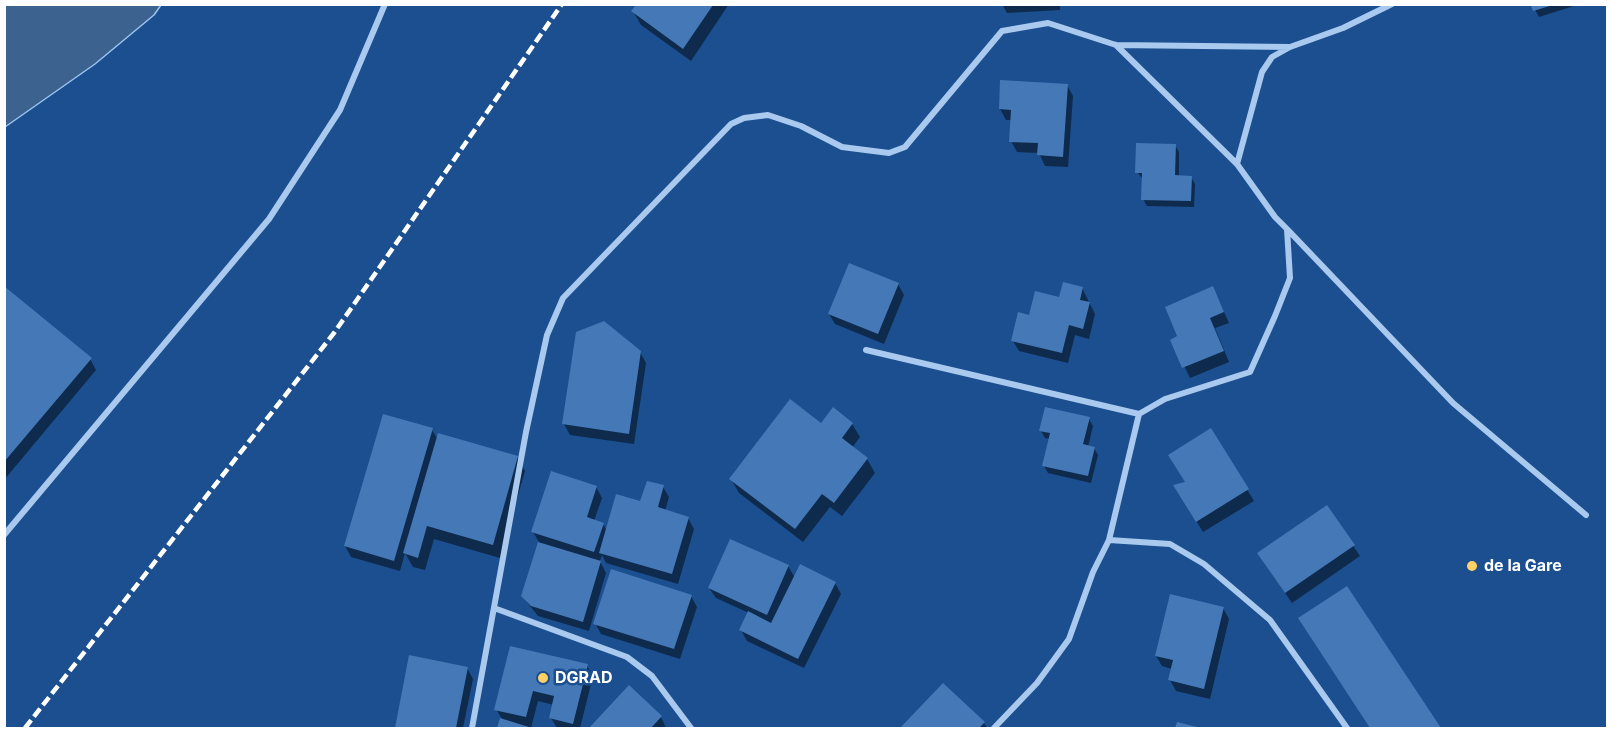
<!DOCTYPE html>
<style>
body{margin:0}
#map{position:relative;width:1612px;height:733px;overflow:hidden;background:#1b4f8f;font-family:Inter,sans-serif}
canvas{display:block}
.frame{position:absolute;inset:0;border:6px solid #fff;pointer-events:none}
</style>
<div id="map">
<canvas width="1612" height="733"></canvas>
<div class="frame"></div>
</div>
<script>
const g = document.querySelector('canvas').getContext('2d');
g.lineJoin = 'round';
function fill(path, color) {
  g.fillStyle = color;
  g.fill(path, 'evenodd');
}
function shape(rows) {
  const path = new Path2D();
  for (const r of rows) {
    path.moveTo(r[0], r[1]);
    for (let i = 2; i < r.length; i += 2) path.lineTo(r[i], r[i + 1]);
  }
  return path;
}
function trace(path, color, width, dash) {
  g.strokeStyle = color;
  g.lineWidth = width;
  g.lineCap = dash ? 'butt' : 'round';
  g.setLineDash(dash || []);
  g.stroke(path);
}
function drawText(font, color, halo, rows, align = 'center') {
  g.font = font + ' Inter,sans-serif';
  g.lineWidth = 5;
  g.setLineDash([]);
  g.textBaseline = 'middle';
  g.strokeStyle = halo;
  g.fillStyle = color;
  for (const [text, x, y, turn = 0] of rows) {
    g.save();
    g.translate(x, y);
    g.rotate((+turn || 0) * Math.PI / 180);
    g.textAlign = isNaN(turn) ? turn : align;
    if (halo) g.strokeText(text, 0, 0);
    g.fillText(text, 0, 0);
    g.restore();
  }
}
const water = shape([
 [5,4,161,4,161,5,154,15,95,64,5,127,5,4]
]);
const shadow = shape([
 [638,4,729,4,691,61,641,25,633,11],
 [1002,4,1060,4,1060,10,1007,13],
 [1532,4,1576,4,1577,5,1539,17],
 [1067,85,1073,96,1068,167,1045,166,1039,153,1017,152,1011,141,1012,120,1006,120,1000,109],
 [1175,145,1179,152,1179,177,1191,177,1195,184,1194,207,1147,206,1143,199,1143,179,1137,172],
 [898,284,904,295,884,344,835,324,829,314],
 [4,288,90,359,96,370,4,480],
 [1082,288,1095,314,1089,339,1075,335,1068,363,1019,351,1013,341,1030,316],
 [1218,299,1229,323,1215,328,1229,362,1190,378,1172,340,1179,337],
 [640,352,646,363,634,444,570,435,564,424],
 [1089,419,1093,426,1088,447,1094,448,1098,455,1091,483,1048,473,1044,466,1050,439,1045,438,1041,431],
 [852,424,860,437,852,448,867,459,875,473,842,516,830,507,803,542,739,493,731,479,821,425],
 [432,430,438,440,517,457,525,471,500,558,434,539,425,570,413,567,405,553,400,571,351,557,345,546],
 [1211,430,1254,501,1203,532,1181,496],
 [596,487,602,498,594,521,603,524,607,531,663,487,669,497,665,511,688,518,694,529,678,584,606,563,602,555,600,561,606,573,589,631,538,616,522,596,539,542,533,532],
 [1327,507,1360,556,1292,603,1265,564],
 [788,566,795,578,835,583,841,594,804,668,747,641,741,630,749,613,716,598,709,588],
 [1347,588,1439,728,1371,728,1308,632],
 [691,596,697,607,680,659,601,634,595,623],
 [1223,608,1229,619,1210,699,1176,691,1170,680,1172,669,1162,666,1156,656],
 [511,647,587,666,593,676,580,728,557,728,551,718,554,705,538,701,531,728,499,728,502,719,496,709],
 [411,657,467,668,473,679,463,728,396,728],
 [943,685,984,723,987,728,902,728],
 [629,688,661,717,666,728,591,728]
]);
const building = shape([
 [1530,4,1552,4,1553,5,1533,11],
 [636,5,713,5,683,49,631,11],
 [1000,80,1068,84,1063,157,1037,155,1038,143,1009,142,1011,110,999,109],
 [1136,143,1176,144,1175,175,1192,176,1191,201,1141,200,1142,173,1135,173],
 [849,263,899,283,878,334,828,314],
 [1063,282,1083,287,1080,300,1090,302,1083,329,1069,325,1062,353,1011,341,1018,312,1029,315,1035,291,1059,297],
 [4,286,92,358,4,462],
 [1213,286,1224,312,1210,318,1224,351,1182,368,1170,340,1177,336,1165,307],
 [604,321,641,351,629,434,562,424,576,332],
 [790,399,821,423,833,407,853,423,842,438,868,458,834,503,822,494,795,529,729,479],
 [1045,407,1090,417,1083,444,1095,447,1088,476,1042,466,1050,433,1039,431],
 [383,414,433,428,394,561,344,546],
 [1211,428,1249,489,1196,522,1173,485,1185,482,1168,455],
 [438,433,518,456,493,545,427,526,418,558,403,553],
 [551,471,597,486,587,517,604,523,594,552,531,532],
 [647,481,664,485,658,507,689,517,672,574,599,553,616,494,640,501],
 [1327,505,1355,545,1285,593,1257,553],
 [730,539,789,565,767,615,708,588],
 [538,542,601,561,583,622,531,606,521,596],
 [800,564,836,582,798,659,739,630,748,611,771,623],
 [611,569,692,595,674,649,593,624],
 [1347,586,1441,728,1370,728,1298,618],
 [1170,594,1224,607,1204,689,1168,680,1173,660,1155,656],
 [510,646,588,664,573,724,549,718,554,696,533,691,526,717,494,710],
 [409,655,468,667,456,728,395,728],
 [943,683,985,722,979,728,900,728],
 [629,685,662,716,651,728,589,728],
 [500,718,532,728,497,728],
 [1177,722,1201,728,1175,728]
]);
const street = shape([
 [1116,45,1237,164],
 [1288,230,1453,403,1586,515],
 [866,350,1139,414],
 [4,535,269,219,340,110,385,4],
 [1109,540,1170,544,1204,564,1270,620,1347,728],
 [494,608,627,657,652,676,691,728],
 [472,728,526,432,547,335,563,298,731,124,744,118,768,115,801,126,842,147,889,153,905,147,1002,31,1048,23,1116,45,1290,47],
 [994,728,1037,683,1069,639,1093,572,1109,540,1139,414,1165,399,1250,372,1275,316,1290,278,1287,229,1275,217,1237,164,1262,72,1272,57,1290,47,1343,28,1392,4]
]);
const rail = shape([
 [25,728,334,333,562,4]
]);
const markers = [
 [1472,566,6,"#ffd166"],
 [543,678,6,"#ffd166"]
];
const poiNames = [
 ["de la Gare",1484,566],
 ["DGRAD",555,678]
];
fill(water, '#3c6290');
trace(water, '#9cc4f0', 1.5);
fill(shadow, '#0007');
fill(building, '#4478b7');
trace(street, '#a9c9ee', 6);
trace(rail, '#fff', 4.5, [10, 4.5]);
for (const [x, y, r, color] of markers) {
  const dot = new Path2D();
  dot.arc(x, y, r, 0, 2 * Math.PI);
  g.fillStyle = color;
  g.fill(dot);
  trace(dot, '#1b4f8f', 2);
}
drawText('bold 16px', '#fff', '#1b4f8f', poiNames, 'left');
</script>
